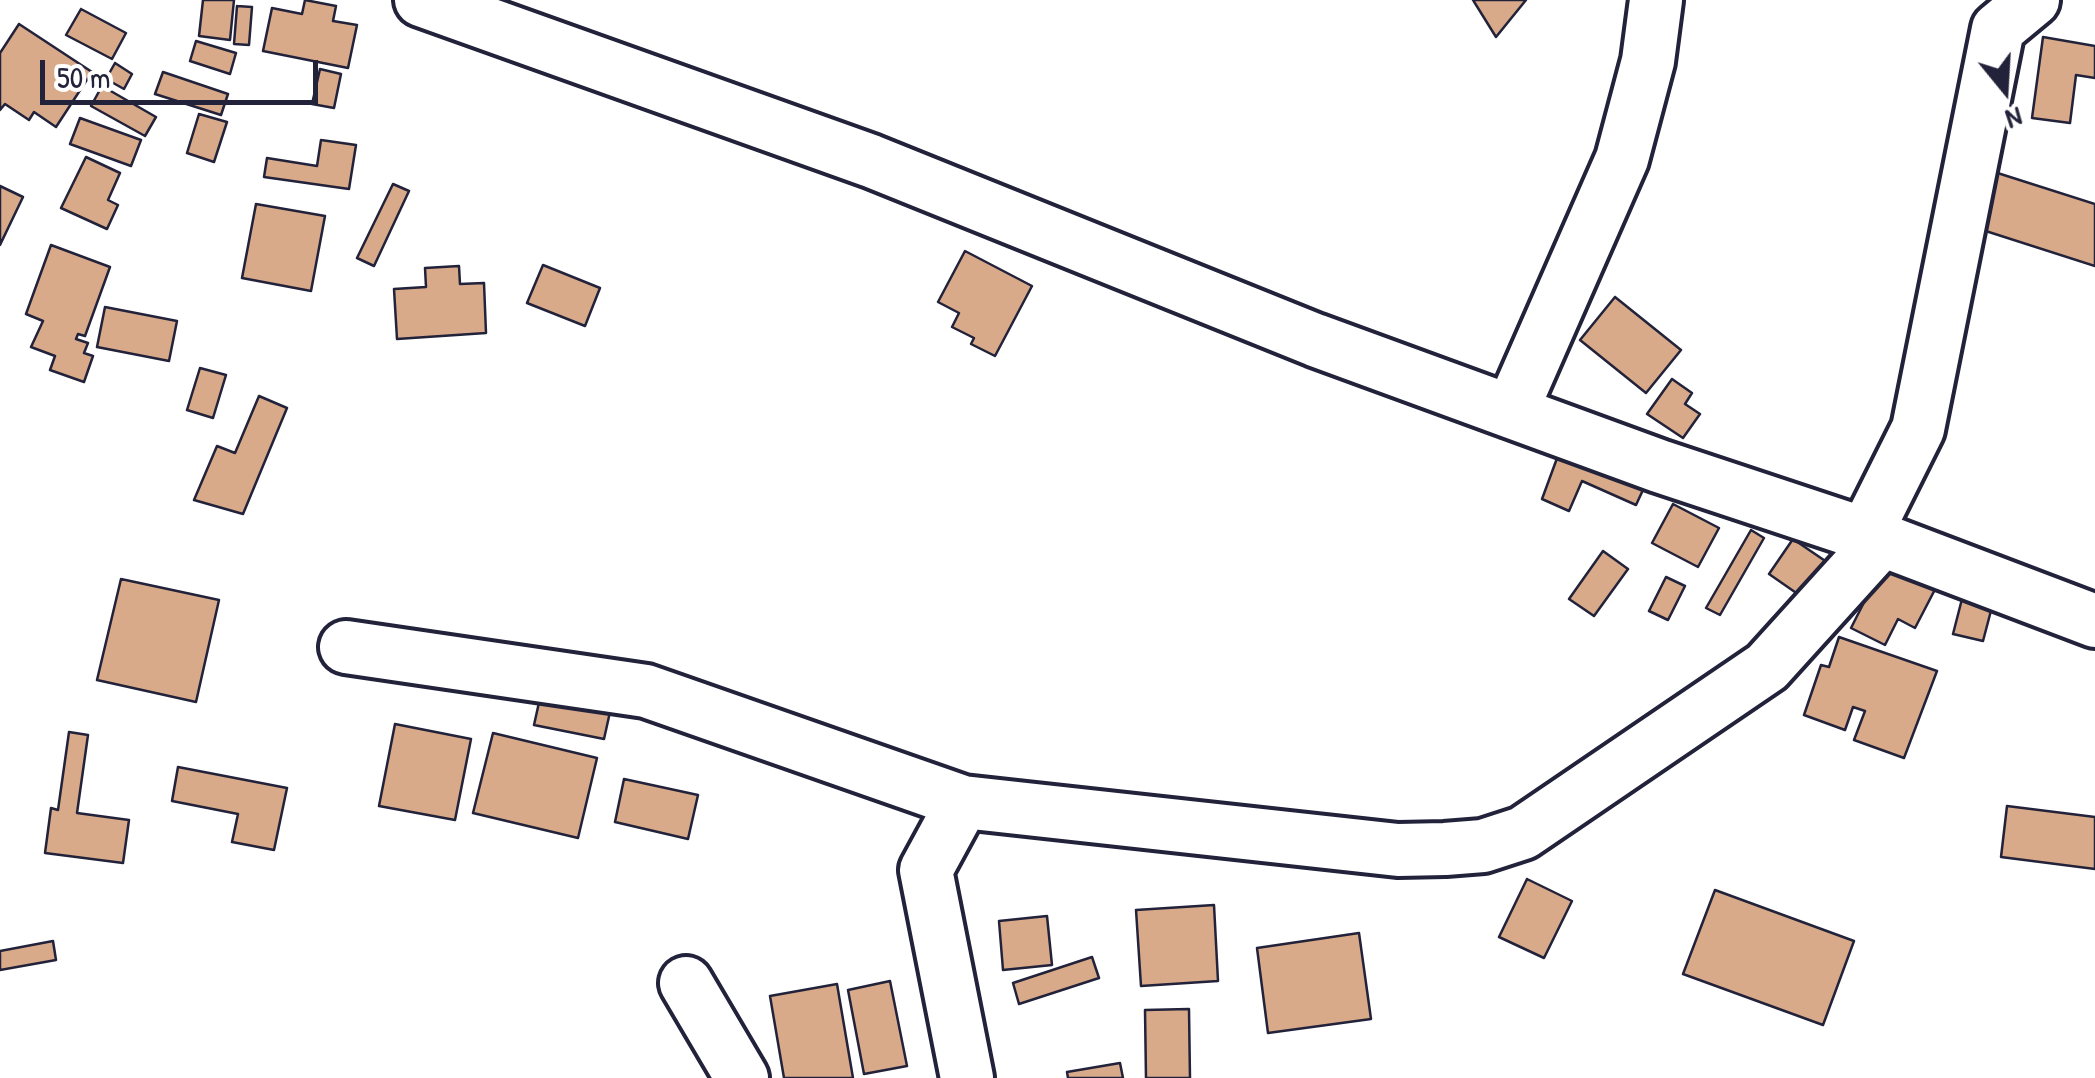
<!DOCTYPE html>
<style>
body{margin:0}
#map{position:relative;width:2095px;height:1078px;overflow:hidden;background:#fff;font-family:"Patrick Hand",sans-serif}
canvas{display:block}
.north{position:absolute;left:1955px;top:40px;width:100px;height:100px;-webkit-text-stroke:8px #fff;paint-order:stroke;rotate:162deg;font-size:28px;font-weight:700;line-height:40px;text-align:center;color:#22223b}
.north::after{content:'';display:block;margin:auto;width:35px;height:45px;background:#22223b;clip-path:polygon(50% 0,100% 100%,50% 72%,0 100%)}
.scale{position:absolute;left:40px;top:60px;width:278px;height:45px;box-sizing:border-box;border:5px solid #22223b;border-top:0;padding-left:12px;font-size:30px;line-height:35px;white-space:nowrap;color:#22223b;-webkit-text-stroke:8px #fff;paint-order:stroke}
</style>
<div id="map">
<canvas width="2095" height="1078"></canvas>
<div class="north">N</div>
<div class="scale">50 m</div>
</div>
<script>
const g = document.querySelector('canvas').getContext('2d');
g.lineJoin = 'round';
function fill(path, color) {
  g.fillStyle = color;
  g.fill(path, 'evenodd');
}
function shape(rows) {
  const path = new Path2D();
  for (const r of rows) {
    path.moveTo(r[0], r[1]);
    for (let i = 2; i < r.length; i += 2) path.lineTo(r[i], r[i + 1]);
  }
  return path;
}
function trace(path, color, width, dash) {
  g.strokeStyle = color;
  g.lineWidth = width;
  g.lineCap = dash ? 'butt' : 'round';
  g.setLineDash(dash || []);
  g.stroke(path);
}
const building = shape([
 [203,0,234,0,230,40,199,36,203,0],
 [305,0,336,6,333,21,357,25,348,68,263,51,272,8,302,14,305,0],
 [1473,0,1526,0,1496,37,1473,0],
 [237,6,252,7,249,45,234,44,237,6],
 [81,9,126,33,112,59,66,35,81,9],
 [19,24,92,72,56,127,34,112,29,120,5,104,0,110,0,53,19,24],
 [2043,37,2095,46,2095,78,2076,75,2070,123,2032,118,2043,37],
 [196,41,236,53,230,74,190,61,196,41],
 [115,63,132,74,124,89,106,79,115,63],
 [320,69,341,74,334,108,312,104,320,69],
 [163,72,228,94,221,115,155,94,163,72],
 [102,86,156,117,145,136,91,106,102,86],
 [199,114,227,122,214,162,187,153,199,114],
 [80,118,141,140,131,166,70,144,80,118],
 [321,140,356,145,349,189,264,177,267,158,317,166,321,140],
 [86,157,120,173,108,200,118,205,107,229,61,208,86,157],
 [1985,169,2095,204,2095,266,1967,225,1985,169],
 [393,184,409,191,374,266,357,258,393,184],
 [0,186,23,197,0,245,0,186],
 [256,204,325,216,311,291,242,278,256,204],
 [51,245,110,267,85,336,78,334,76,339,88,343,84,353,93,356,84,382,50,370,55,356,31,347,43,321,26,314,51,245],
 [965,251,1032,286,995,356,971,344,974,338,952,327,959,313,938,302,965,251],
 [543,265,600,288,585,326,527,303,543,265],
 [459,266,460,284,484,283,486,333,397,339,394,289,426,287,425,268,459,266],
 [1615,297,1681,350,1646,393,1580,340,1615,297],
 [105,307,177,321,169,361,97,347,105,307],
 [200,368,226,375,213,418,187,410,200,368],
 [1672,379,1692,393,1685,404,1700,414,1683,438,1647,414,1672,379],
 [259,396,287,408,243,514,194,500,217,446,235,453,259,396],
 [1563,442,1649,477,1636,505,1582,481,1569,511,1542,499,1563,442],
 [1673,504,1719,528,1698,567,1652,543,1673,504],
 [1751,530,1764,538,1720,615,1706,608,1751,530],
 [1793,539,1840,571,1815,606,1769,574,1793,539],
 [1892,547,1943,574,1915,628,1898,619,1885,645,1851,628,1892,547],
 [1603,551,1628,569,1594,616,1569,599,1603,551],
 [1666,577,1685,586,1668,620,1649,611,1666,577],
 [121,579,219,600,196,702,97,680,121,579],
 [1963,595,1993,603,1983,641,1953,634,1963,595],
 [1839,637,1937,671,1904,758,1854,740,1865,711,1853,707,1845,730,1804,715,1821,665,1829,667,1839,637],
 [542,689,612,703,604,739,534,725,542,689],
 [395,724,471,739,455,820,379,806,395,724],
 [69,732,88,735,77,813,129,820,123,863,45,853,51,808,58,810,69,732],
 [493,733,597,758,578,838,473,813,493,733],
 [178,767,287,788,274,850,232,842,238,814,172,801,178,767],
 [624,779,698,795,688,839,615,822,624,779],
 [2007,806,2095,817,2095,869,2001,857,2007,806],
 [1527,879,1572,901,1544,958,1499,937,1527,879],
 [1715,890,1854,941,1823,1025,1683,974,1715,890],
 [1214,905,1218,981,1141,986,1136,910,1214,905],
 [1047,916,1052,965,1003,970,999,921,1047,916],
 [1359,933,1371,1019,1268,1033,1257,948,1359,933],
 [53,941,56,960,0,970,0,951,53,941],
 [1092,957,1099,978,1019,1004,1013,983,1092,957],
 [890,981,907,1066,864,1074,848,990,890,981],
 [837,984,853,1078,784,1078,770,996,837,984],
 [1189,1009,1190,1078,1146,1078,1145,1010,1189,1009],
 [1120,1063,1123,1078,1068,1078,1067,1072,1120,1063]
]);
const minor = shape([
 [421,0,871,161,1315,340,1659,466,1882,540,2095,621],
 [1511,412,1622,159,1648,61,1656,0],
 [1865,535,1918,429,1998,29,2033,0],
 [346,647,646,691,963,802,1398,850,1445,849,1483,846,1523,833,1767,667,1882,540],
 [963,802,926,870,967,1078],
 [686,983,742,1078]
]);
fill(building, '#d8aa89');
trace(building, '#22223b', 2.5);
trace(minor, '#22223b', 60);
trace(minor, '#fff', 52);
</script>
